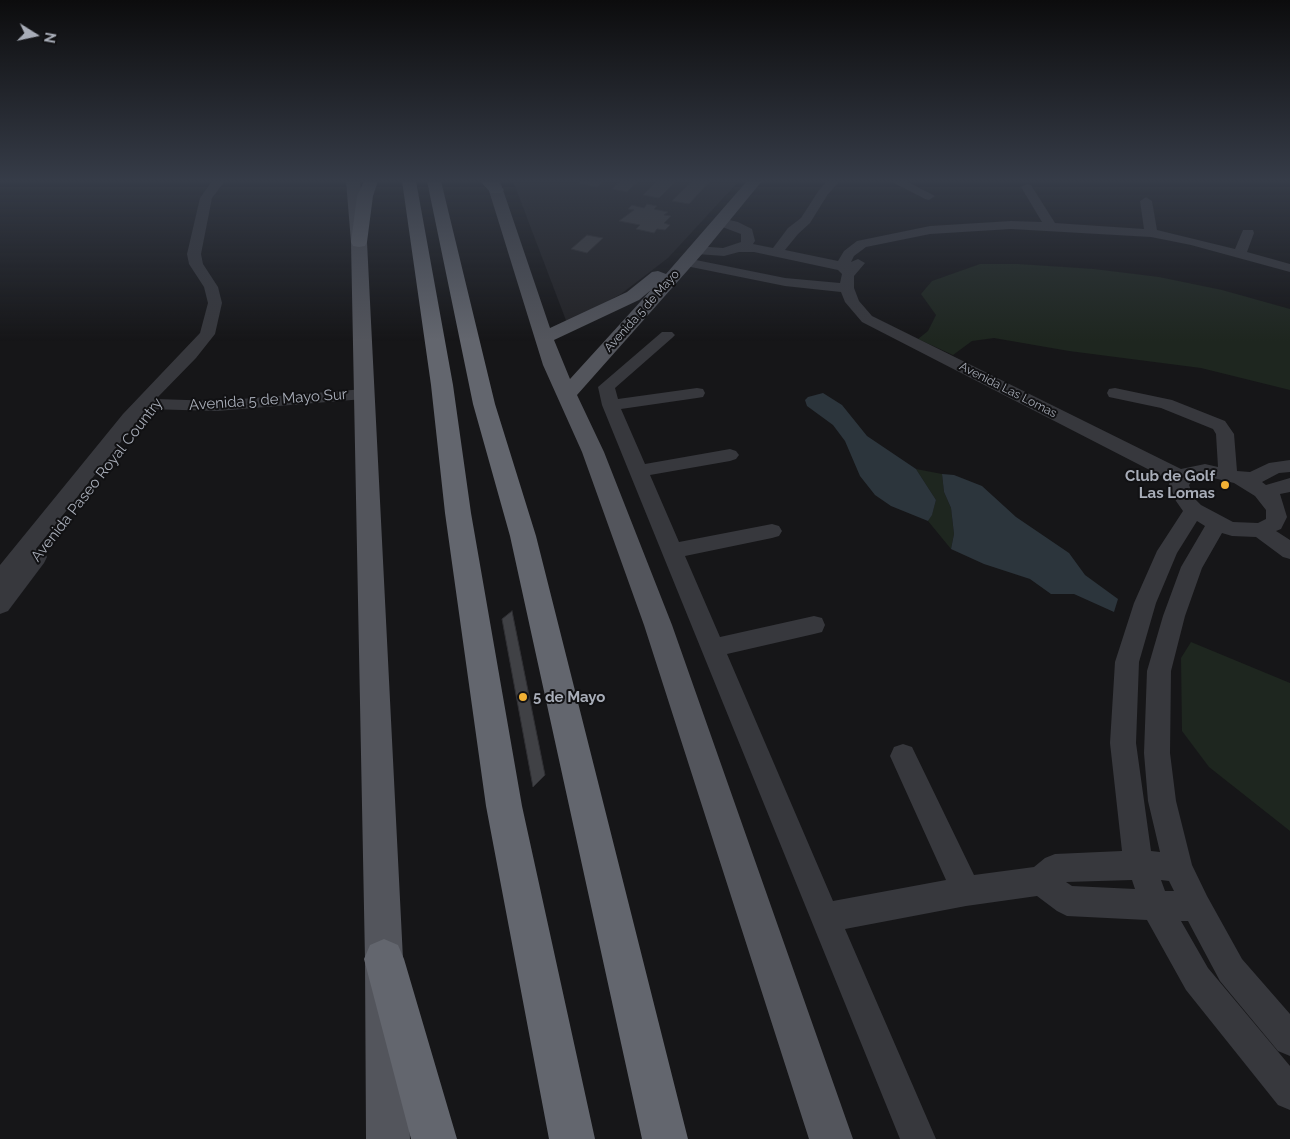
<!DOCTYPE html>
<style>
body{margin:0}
#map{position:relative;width:1290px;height:1139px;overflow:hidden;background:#161618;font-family:Raleway,sans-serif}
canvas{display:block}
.north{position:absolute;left:10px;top:10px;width:50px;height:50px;-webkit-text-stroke:4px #111113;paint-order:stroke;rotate:100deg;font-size:14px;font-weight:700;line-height:20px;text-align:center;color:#a8adb8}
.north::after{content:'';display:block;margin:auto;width:18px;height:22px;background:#a8adb8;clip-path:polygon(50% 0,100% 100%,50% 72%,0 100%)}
</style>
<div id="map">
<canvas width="1290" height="1139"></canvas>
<div class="north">N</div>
</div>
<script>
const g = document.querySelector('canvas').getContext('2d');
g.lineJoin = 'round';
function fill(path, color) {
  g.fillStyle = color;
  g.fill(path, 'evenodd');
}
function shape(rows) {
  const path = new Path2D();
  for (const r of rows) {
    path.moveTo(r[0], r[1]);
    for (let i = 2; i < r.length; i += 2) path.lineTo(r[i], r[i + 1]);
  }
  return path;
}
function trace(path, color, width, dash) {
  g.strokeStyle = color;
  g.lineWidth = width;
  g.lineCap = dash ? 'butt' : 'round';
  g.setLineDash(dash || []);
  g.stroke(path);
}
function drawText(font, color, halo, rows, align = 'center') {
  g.font = font + ' Raleway,sans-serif';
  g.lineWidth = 4;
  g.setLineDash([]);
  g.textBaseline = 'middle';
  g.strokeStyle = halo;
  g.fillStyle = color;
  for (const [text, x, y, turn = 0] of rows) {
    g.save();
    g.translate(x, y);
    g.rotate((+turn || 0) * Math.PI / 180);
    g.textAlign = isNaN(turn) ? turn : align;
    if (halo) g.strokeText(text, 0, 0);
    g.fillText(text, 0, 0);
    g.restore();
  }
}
const built = shape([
 [513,181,739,181,668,258,621,294,567,323]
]);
const green = shape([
 [980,264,1018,264,1094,269,1159,277,1222,290,1290,309,1290,390,1201,368,1069,351,994,338,972,341,953,355,918,339,928,331,936,315,921,294,932,281],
 [916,469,942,474,944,492,951,508,954,534,951,549,928,521,932,514,936,500],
 [1191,642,1290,683,1290,831,1209,767,1182,731,1181,658]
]);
const water = shape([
 [823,393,842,405,867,436,916,469,936,500,932,515,928,521,891,506,875,495,860,476,845,441,833,425,807,406,805,400,808,397],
 [942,474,954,475,982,486,1016,517,1069,553,1085,575,1118,599,1114,612,1074,594,1051,594,1030,579,984,564,951,549,954,534,951,508,944,492]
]);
const building = shape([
 [581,181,604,181,597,187,579,183,581,181],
 [620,181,638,181,627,192,612,189,620,181],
 [657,181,676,181,659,198,643,195,657,181],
 [692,181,710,181,689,204,672,201,692,181],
 [647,204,657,206,654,209,668,212,664,215,671,216,664,223,670,225,665,230,657,229,654,233,636,229,640,225,619,221,634,210,628,209,632,205,644,208,647,204],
 [587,235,603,238,587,253,571,249,587,235],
 [512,611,545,775,533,787,502,619,512,611]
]);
const minor = shape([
 [212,181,225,181,212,198,201,254,203,264,218,287,222,303,215,334,196,358,156,399,217,401,364,389,370,390,372,394,370,398,364,399,217,411,147,409,36,549,44,551,47,557,44,563,8,611,0,614,0,565,123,414,200,333,208,303,204,287,189,264,187,254,200,198,212,181],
 [827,181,840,181,828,194,810,223,798,234,785,250,838,261,844,251,857,241,930,226,1011,221,1042,222,1021,187,1027,184,1031,185,1055,223,1144,229,1140,201,1146,197,1152,201,1157,230,1235,249,1243,230,1253,230,1254,233,1247,252,1290,264,1290,272,1191,245,1151,237,1011,229,930,234,866,247,854,256,851,262,858,259,865,263,854,276,854,288,859,301,872,316,1181,469,1205,464,1218,467,1216,434,1213,429,1161,408,1109,397,1107,393,1109,389,1115,388,1172,400,1225,421,1234,434,1237,471,1250,472,1269,463,1290,460,1290,472,1279,473,1262,482,1266,485,1290,478,1290,492,1280,494,1287,517,1281,529,1276,531,1290,540,1290,559,1283,557,1256,537,1232,536,1222,533,1202,568,1185,616,1171,671,1170,753,1176,801,1192,865,1207,896,1242,959,1290,1014,1290,1056,1278,1051,1220,981,1188,921,1181,921,1208,968,1290,1066,1290,1110,1278,1105,1186,990,1147,920,1067,916,1057,911,1037,896,966,906,845,929,936,1139,900,1139,602,405,598,387,662,332,672,332,675,335,672,338,615,388,618,399,697,388,703,389,705,393,703,397,697,398,621,409,645,464,730,449,736,451,739,455,736,459,730,461,650,475,679,542,772,524,779,526,782,531,779,536,772,538,685,556,720,637,814,616,822,618,825,625,822,632,814,634,727,654,833,901,946,880,890,756,894,747,903,744,912,747,974,875,1034,867,1045,858,1055,854,1122,851,1110,743,1115,662,1134,603,1157,551,1183,511,1176,501,1169,484,1171,481,862,322,845,302,841,292,785,286,686,266,679,262,686,258,785,278,840,283,842,274,838,270,754,252,739,252,724,256,697,254,690,250,697,246,723,248,741,242,741,234,717,225,715,222,721,218,738,222,752,229,755,241,753,244,773,248,788,228,801,218,819,190,827,181],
 [1205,476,1234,483,1255,496,1266,510,1266,519,1258,523,1233,522,1201,505,1194,498,1189,485,1194,478,1205,476],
 [1197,521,1205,526,1181,567,1163,616,1147,671,1144,753,1148,801,1160,852,1151,851,1136,743,1139,662,1156,603,1177,553,1197,521],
 [1132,880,1135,889,1072,886,1066,882,1132,880],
 [1161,880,1169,881,1174,891,1165,891,1161,880],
 [890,181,906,181,935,196,929,200,925,199,890,181]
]);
const major = shape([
 [346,181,360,181,367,242,403,959,410,1139,366,1139,365,959,351,242,346,181],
 [486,181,500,181,550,328,627,292,652,272,658,271,666,274,747,181,762,181,703,253,577,395,604,452,672,625,853,1139,809,1139,644,625,582,452,543,365,486,181],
 [651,290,570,379,554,340,639,300,651,290]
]);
const highway = shape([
 [364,181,378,181,373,196,367,242,365,246,359,247,353,246,351,242,357,196,364,181],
 [402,181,416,181,453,385,471,513,522,806,595,1139,549,1139,486,806,445,513,431,385,402,181],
 [427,181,441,181,495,404,536,536,688,1139,642,1139,510,536,473,404,427,181],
 [480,181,496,181,504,190,501,193,491,193,480,181],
 [384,939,398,945,404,959,457,1139,411,1139,364,959,370,945,384,939]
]);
const markers = [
 [1225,485,5,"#f2b134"],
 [523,697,5,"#f2b134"]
];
const farStreetnames = [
 ["Avenida 5 de Mayo",642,311,-48],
 ["Avenida Las Lomas",1008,390,27]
];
const streetNames = [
 ["Avenida 5 de Mayo Sur",268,400,-4],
 ["Avenida Paseo Royal Country",97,480,-52]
];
const poiNames = [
 ["Club de Golf",1215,476],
 ["Las Lomas",1215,493],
 ["5 de Mayo",533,697,"left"]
];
fill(built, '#222225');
fill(green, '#1e261f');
fill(water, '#2c353c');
fill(building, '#404145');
trace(building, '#303034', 1);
fill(minor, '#37383d');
fill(major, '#53555c');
fill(highway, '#63666e');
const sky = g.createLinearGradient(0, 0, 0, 341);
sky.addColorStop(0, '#0c0c0d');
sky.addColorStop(0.53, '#363c48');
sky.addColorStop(1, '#363c4800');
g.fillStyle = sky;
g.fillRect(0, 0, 1290, 341);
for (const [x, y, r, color] of markers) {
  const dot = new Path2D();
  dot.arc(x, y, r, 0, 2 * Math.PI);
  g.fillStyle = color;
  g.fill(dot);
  trace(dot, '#111113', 2);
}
drawText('12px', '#a8adb8', '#111113', farStreetnames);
drawText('15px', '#a8adb8', '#111113', streetNames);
drawText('bold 15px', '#a8adb8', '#111113', poiNames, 'right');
</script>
